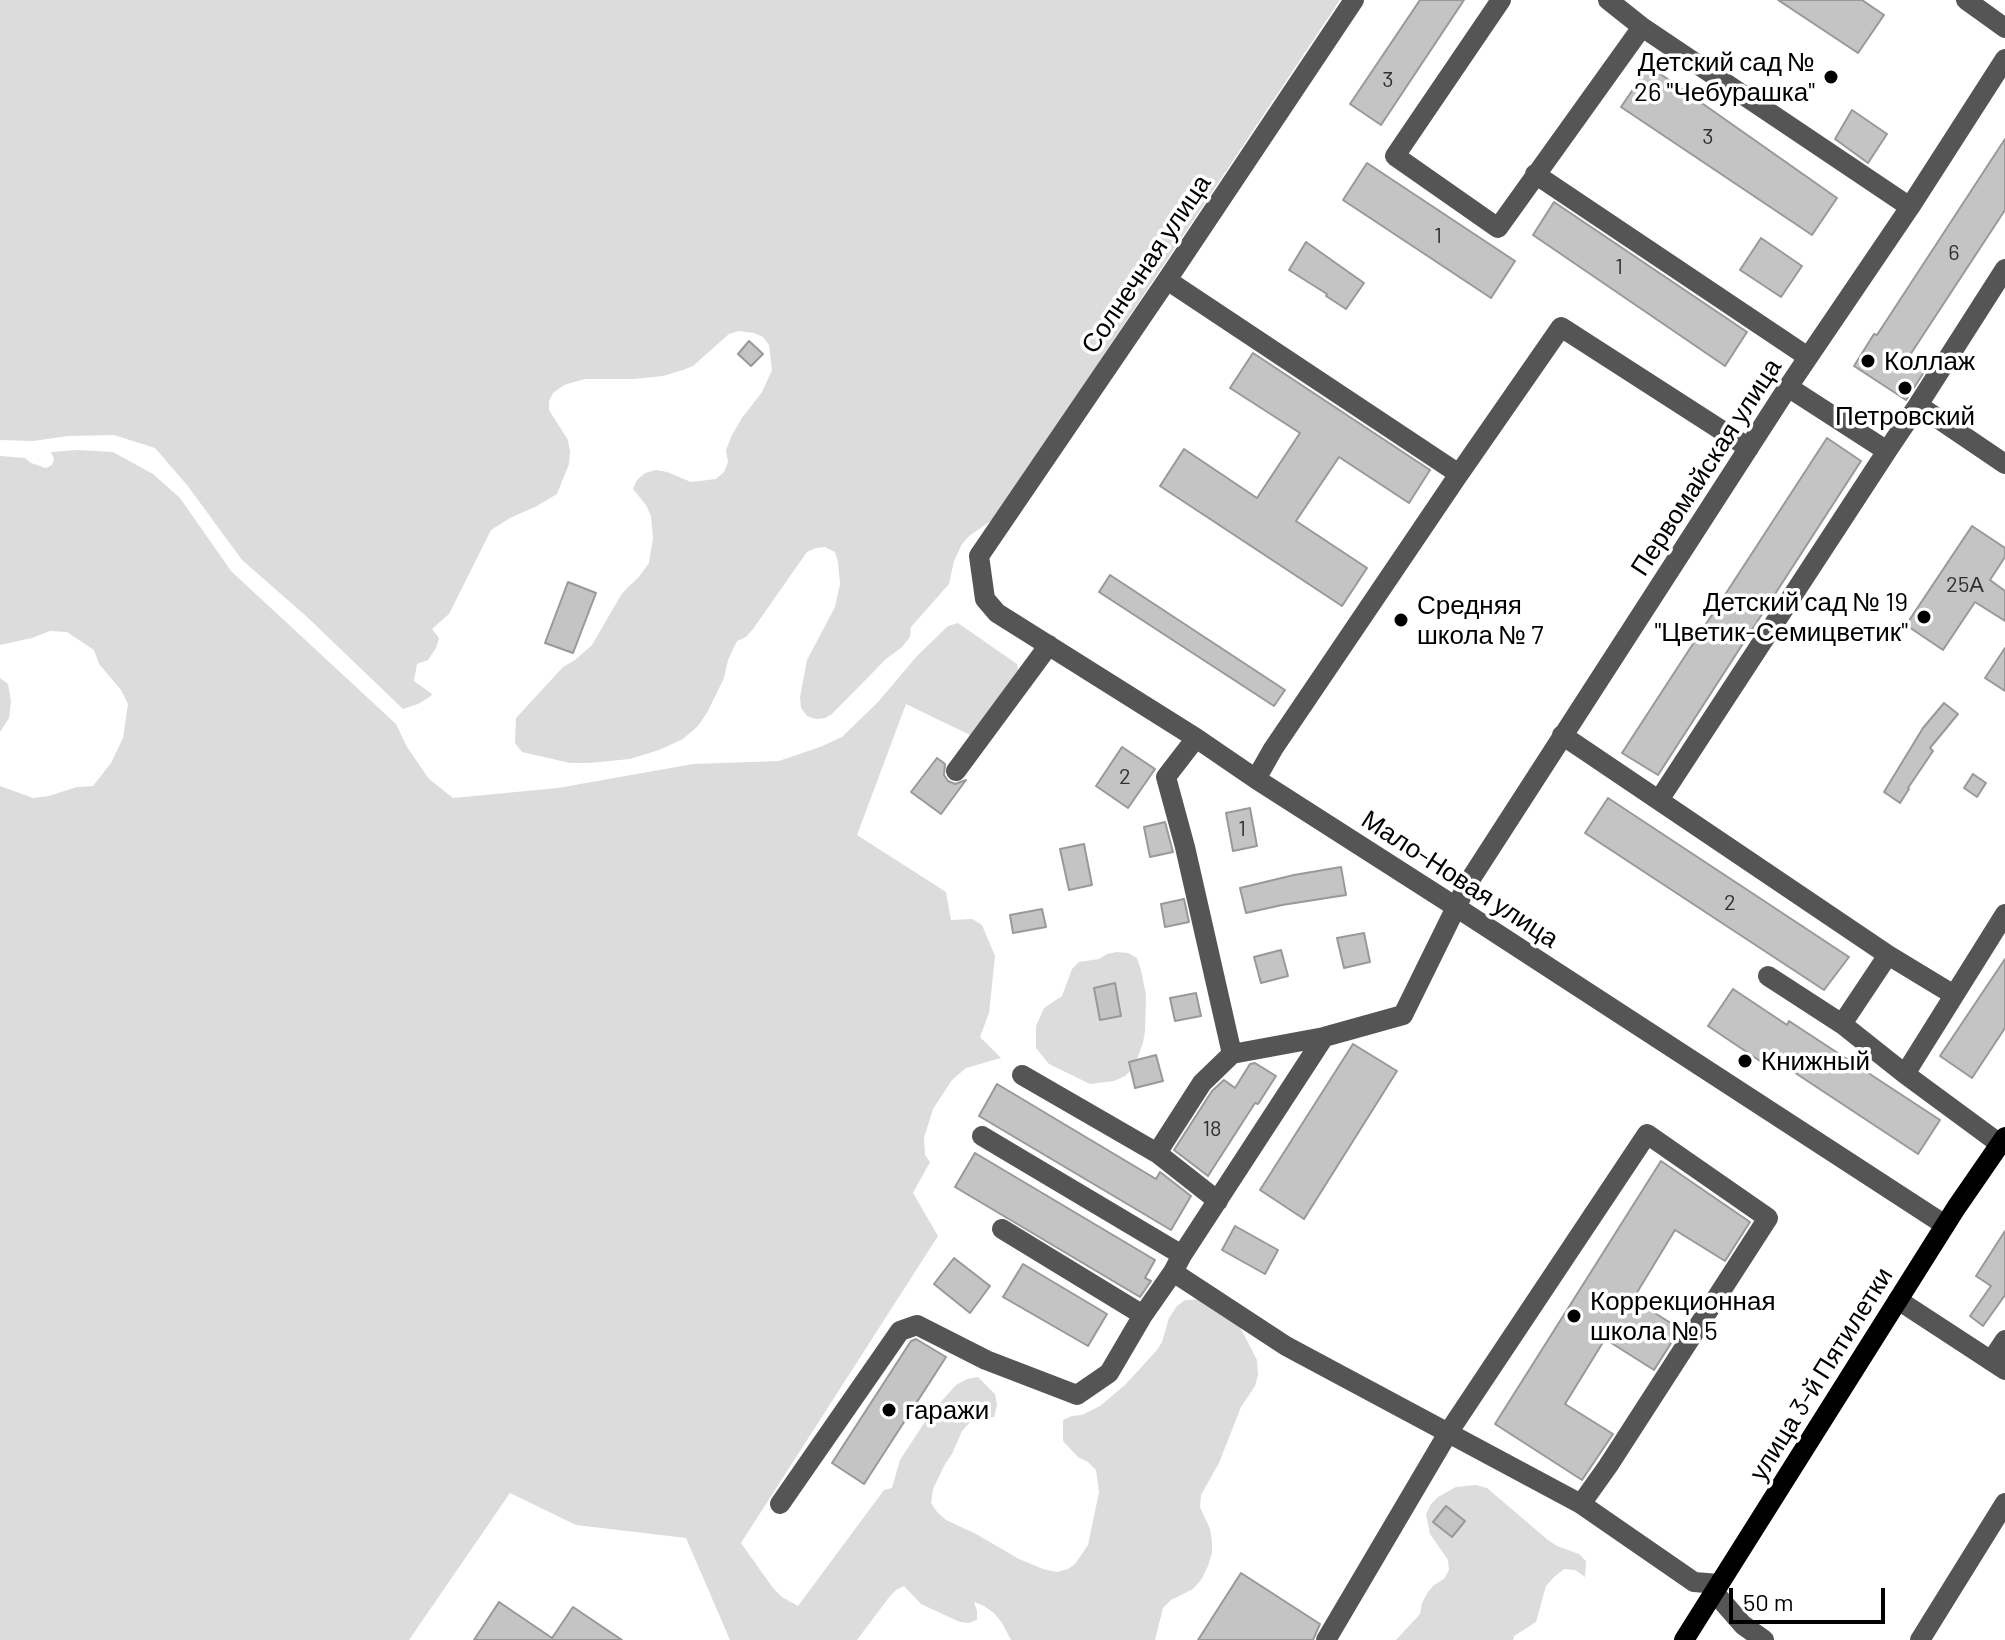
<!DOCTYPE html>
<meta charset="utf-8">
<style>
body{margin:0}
#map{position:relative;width:2005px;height:1640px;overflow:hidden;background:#fff;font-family:Barlow,sans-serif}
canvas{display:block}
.scale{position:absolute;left:1729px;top:1588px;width:156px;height:36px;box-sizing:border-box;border:4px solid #000;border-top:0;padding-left:10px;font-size:24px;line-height:28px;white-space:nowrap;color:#000;-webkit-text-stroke:6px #fff;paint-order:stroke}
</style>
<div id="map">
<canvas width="2005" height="1640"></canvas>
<div class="scale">50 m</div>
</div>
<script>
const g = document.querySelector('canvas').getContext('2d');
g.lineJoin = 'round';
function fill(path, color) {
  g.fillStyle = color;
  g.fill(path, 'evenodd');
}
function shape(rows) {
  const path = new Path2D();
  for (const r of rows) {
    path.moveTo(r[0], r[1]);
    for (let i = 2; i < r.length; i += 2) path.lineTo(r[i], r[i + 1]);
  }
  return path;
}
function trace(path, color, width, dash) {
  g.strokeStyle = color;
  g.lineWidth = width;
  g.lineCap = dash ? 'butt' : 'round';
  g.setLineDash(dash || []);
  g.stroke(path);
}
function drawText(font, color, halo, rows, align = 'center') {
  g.font = font + ' Barlow,sans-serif';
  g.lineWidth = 7;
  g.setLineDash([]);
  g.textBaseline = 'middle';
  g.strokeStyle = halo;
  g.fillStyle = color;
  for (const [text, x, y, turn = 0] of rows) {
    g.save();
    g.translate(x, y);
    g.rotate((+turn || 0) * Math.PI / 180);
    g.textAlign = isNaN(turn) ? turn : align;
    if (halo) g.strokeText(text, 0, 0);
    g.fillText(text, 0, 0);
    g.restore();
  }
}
const green = shape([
 [0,0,1340,0,995,518,969,536,962,544,954,561,949,584,911,627,910,637,902,647,886,659,832,714,825,718,816,719,807,716,801,708,800,697,807,660,835,607,840,584,838,562,835,552,825,547,816,548,807,552,753,629,746,637,737,641,728,660,724,678,708,711,698,726,683,739,659,750,630,759,589,763,570,763,522,752,515,743,516,718,563,667,575,660,592,645,621,595,628,587,638,578,649,563,653,538,651,516,646,505,633,489,637,480,645,473,656,470,667,472,691,482,716,479,724,472,728,462,726,450,732,435,742,418,762,392,772,370,769,345,763,337,754,333,739,331,729,334,693,366,683,370,663,376,634,379,585,379,564,385,553,393,549,401,549,410,568,440,570,452,569,464,557,494,537,506,510,518,491,530,449,614,432,629,439,638,436,648,428,660,417,664,414,681,432,694,431,696,418,704,403,709,306,616,242,560,187,485,155,448,114,435,68,436,33,441,0,440],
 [78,450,113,452,153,474,180,498,231,571,396,724,407,747,429,779,453,798,558,788,693,764,779,761,820,747,842,737,878,702,917,656,948,626,958,623,1017,664,1018,670,972,736,906,704,857,835,946,892,951,920,972,919,982,925,995,956,989,1013,980,1037,1001,1058,966,1068,952,1080,933,1109,924,1138,925,1155,930,1162,913,1193,938,1236,741,1543,773,1588,782,1597,798,1606,884,1490,892,1488,900,1460,930,1414,956,1385,967,1379,978,1377,995,1394,997,1405,994,1417,970,1422,962,1431,952,1454,945,1464,933,1489,931,1503,937,1512,946,1520,976,1534,1019,1559,1043,1569,1057,1572,1068,1569,1075,1564,1088,1545,1099,1492,1096,1470,1088,1462,1078,1457,1063,1441,1063,1420,1072,1416,1082,1415,1100,1406,1125,1385,1157,1350,1162,1342,1169,1318,1177,1306,1185,1300,1205,1299,1233,1320,1241,1329,1257,1360,1258,1375,1255,1386,1241,1407,1219,1463,1201,1495,1200,1507,1210,1529,1212,1541,1212,1553,1208,1566,1201,1580,1193,1589,1171,1600,1163,1608,1155,1640,1011,1640,1002,1623,994,1613,984,1606,974,1602,977,1611,977,1620,969,1623,960,1622,921,1604,904,1586,896,1590,890,1596,857,1640,730,1640,686,1538,576,1525,510,1493,409,1640,0,1640,0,786,33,798,49,796,77,787,93,786,111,763,123,738,128,704,121,690,99,664,94,650,67,632,50,631,32,638,0,645,0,456,25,458,31,463,46,468,52,465,54,459,51,452],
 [0,678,8,684,11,701,9,718,0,732],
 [1117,952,1128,953,1137,958,1141,970,1146,995,1145,1031,1143,1043,1134,1067,1125,1076,1114,1081,1090,1084,1049,1064,1036,1048,1036,1026,1044,1008,1062,996,1072,969,1079,962,1099,959,1107,954],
 [1476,1485,1487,1488,1548,1540,1557,1546,1579,1554,1586,1561,1585,1577,1575,1570,1564,1569,1554,1577,1546,1586,1536,1622,1514,1636,1513,1640,1396,1640,1420,1614,1422,1603,1428,1592,1434,1585,1444,1579,1449,1570,1448,1560,1430,1534,1426,1514,1431,1504,1438,1497,1456,1487]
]);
const building = shape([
 [1420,0,1464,0,1381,125,1350,104,1420,0],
 [1778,0,1862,0,1884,15,1858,53,1778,0],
 [1649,66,1837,198,1812,235,1621,107,1649,66],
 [1852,110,1887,134,1868,163,1835,139,1852,110],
 [2005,139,2005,210,1910,355,1928,366,1906,400,1854,366,1874,334,1877,335,2005,139],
 [1367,163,1515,261,1491,298,1343,200,1367,163],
 [1554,202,1747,332,1725,366,1533,235,1554,202],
 [1761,238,1802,266,1781,297,1740,270,1761,238],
 [1306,242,1364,283,1346,309,1326,296,1327,294,1289,270,1306,242],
 [749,341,763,354,751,366,738,354,749,341],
 [1253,353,1430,470,1409,503,1339,457,1296,521,1367,568,1342,606,1160,486,1184,449,1257,498,1300,433,1230,388,1253,353],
 [1827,438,1861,461,1658,775,1622,753,1827,438],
 [1972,526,2005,548,2005,557,1990,580,2005,591,2005,621,1975,602,1943,650,1906,625,1972,526],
 [1110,575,1285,690,1274,706,1099,592,1110,575],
 [568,582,596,593,573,653,545,643,568,582],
 [2005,648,2005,691,1985,678,2005,648],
 [1944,703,1958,714,1930,748,1933,751,1908,788,1909,789,1900,803,1884,792,1923,728,1944,703],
 [1122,747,1155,769,1128,808,1096,786,1122,747],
 [937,758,945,764,944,775,948,781,955,784,966,780,941,814,911,792,937,758],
 [1973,774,1986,783,1977,797,1964,788,1973,774],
 [1608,798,1849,957,1824,990,1585,833,1608,798],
 [1250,808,1257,846,1233,851,1226,813,1250,808],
 [1165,822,1173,852,1150,857,1144,827,1165,822],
 [1084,844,1092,885,1069,890,1060,849,1084,844],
 [1341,867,1346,895,1282,905,1246,913,1240,888,1294,875,1341,867],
 [1184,899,1189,922,1165,927,1161,904,1184,899],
 [1042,909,1046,927,1013,933,1010,915,1042,909],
 [1364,933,1370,962,1344,968,1337,938,1364,933],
 [1281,950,1288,976,1261,983,1254,957,1281,950],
 [2005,959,2005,1028,1972,1078,1940,1056,2005,959],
 [1115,983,1121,1016,1100,1020,1094,988,1115,983],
 [1733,989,1787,1025,1789,1021,1940,1120,1918,1154,1765,1053,1760,1061,1708,1026,1733,989],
 [1196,993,1201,1016,1175,1021,1170,998,1196,993],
 [1353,1044,1397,1071,1304,1219,1260,1190,1353,1044],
 [1156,1055,1163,1081,1135,1088,1129,1062,1156,1055],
 [1255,1063,1276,1076,1258,1104,1255,1103,1208,1176,1174,1150,1212,1091,1224,1080,1235,1088,1250,1064,1255,1063],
 [997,1084,1156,1179,1160,1172,1191,1196,1171,1230,979,1116,997,1084],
 [975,1153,1155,1260,1145,1278,1151,1281,1140,1297,955,1187,975,1153],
 [1661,1161,1750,1222,1725,1261,1675,1230,1633,1299,1680,1329,1654,1370,1605,1339,1565,1404,1613,1434,1582,1480,1495,1424,1661,1161],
 [1235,1226,1278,1250,1265,1274,1222,1250,1235,1226],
 [2005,1231,2005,1295,1983,1326,1970,1316,1991,1286,1976,1276,2005,1231],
 [954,1258,990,1286,970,1313,934,1284,954,1258],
 [1023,1264,1107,1314,1088,1346,1003,1297,1023,1264],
 [916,1339,946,1357,864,1484,832,1463,911,1341,916,1339],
 [1446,1506,1465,1521,1452,1537,1433,1522,1446,1506],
 [1241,1573,1320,1624,1313,1640,1198,1640,1241,1573],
 [499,1602,552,1638,573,1607,622,1640,474,1640,499,1602]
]);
const minor = shape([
 [1354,0,1167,280,979,556,985,599,997,613,1196,738,1256,779,1456,907,1945,1225],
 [1501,0,1395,156,1498,228,1642,27,1608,0],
 [1966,0,2005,28],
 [1642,27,1910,207],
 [1535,174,1808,357],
 [1167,280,1459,474,1273,749,1256,779],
 [1788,387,1887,451,1918,405,2005,464],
 [1918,405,2005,269],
 [1459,474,1561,327,1749,448],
 [1562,735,1888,955,1954,995],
 [1196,738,1166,777,1185,847,1232,1054],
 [956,771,1049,645],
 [1659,800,1887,451],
 [1768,976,1842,1024,1905,1074],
 [1842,1024,1888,955],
 [1022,1075,1157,1153,1218,1201],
 [982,1136,1182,1255],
 [2000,1144,1905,1074,2005,914],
 [1157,1153,1202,1083,1232,1054,1324,1037,1403,1015,1468,883,1788,387,1910,207,2005,59],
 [1002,1229,1143,1315],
 [1173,1272,1286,1346,1581,1504,1694,1582,1719,1584],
 [1898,1300,2005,1370],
 [1991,1361,2005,1340],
 [780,1504,900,1331,917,1325,986,1360,1077,1395,1109,1373,1143,1315,1173,1272,1182,1255,1324,1037],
 [1714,1592,1743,1625,1764,1640],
 [1326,1640,1448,1433,1647,1134,1768,1218,1608,1466,1581,1504],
 [1920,1640,2005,1503]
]);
const major = shape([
 [1684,1640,1956,1208,2005,1137]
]);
const markers = [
 [1831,77,8,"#000"],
 [1868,361,8,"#000"],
 [1905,388,8,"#000"],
 [1924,617,8,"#000"],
 [1401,620,8,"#000"],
 [1745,1061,8,"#000"],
 [1574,1316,8,"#000"],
 [889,1410,8,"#000"]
];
const numberNames = [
 ["3",1388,80],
 ["3",1708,137],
 ["1",1438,236],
 ["6",1954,253],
 ["1",1619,267],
 ["25А",1965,585],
 ["2",1125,777],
 ["1",1242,829],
 ["2",1730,903],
 ["18",1212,1129]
];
const poiNames = [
 ["Детский сад №",1815,62,"right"],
 ["26 \"Чебурашка\"",1815,92,"right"],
 ["Коллаж",1884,361],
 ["Петровский",1905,416,"center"],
 ["Детский сад № 19",1908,602,"right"],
 ["\"Цветик-Семицветик\"",1908,632,"right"],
 ["Средняя",1417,605],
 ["школа № 7",1417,635],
 ["Книжный",1761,1061],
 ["Коррекционная",1590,1301],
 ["школа № 5",1590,1331],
 ["гаражи",905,1410]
];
const streetNames = [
 ["Солнечная улица",1146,264,-56],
 ["Первомайская улица",1706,467,-57],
 ["Мало-Новая улица",1460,879,33],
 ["улица 3-й Пятилетки",1821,1374,-58]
];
fill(green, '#dcdcdc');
fill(building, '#c4c4c4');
trace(building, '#999', 2);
trace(minor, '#555', 20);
trace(major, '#000', 20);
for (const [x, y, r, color] of markers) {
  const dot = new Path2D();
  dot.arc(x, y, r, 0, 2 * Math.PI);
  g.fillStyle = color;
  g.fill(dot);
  trace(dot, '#fff', 3);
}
drawText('22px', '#313131', null, numberNames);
drawText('26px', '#000', '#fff', poiNames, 'left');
drawText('26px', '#000', '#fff', streetNames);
</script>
